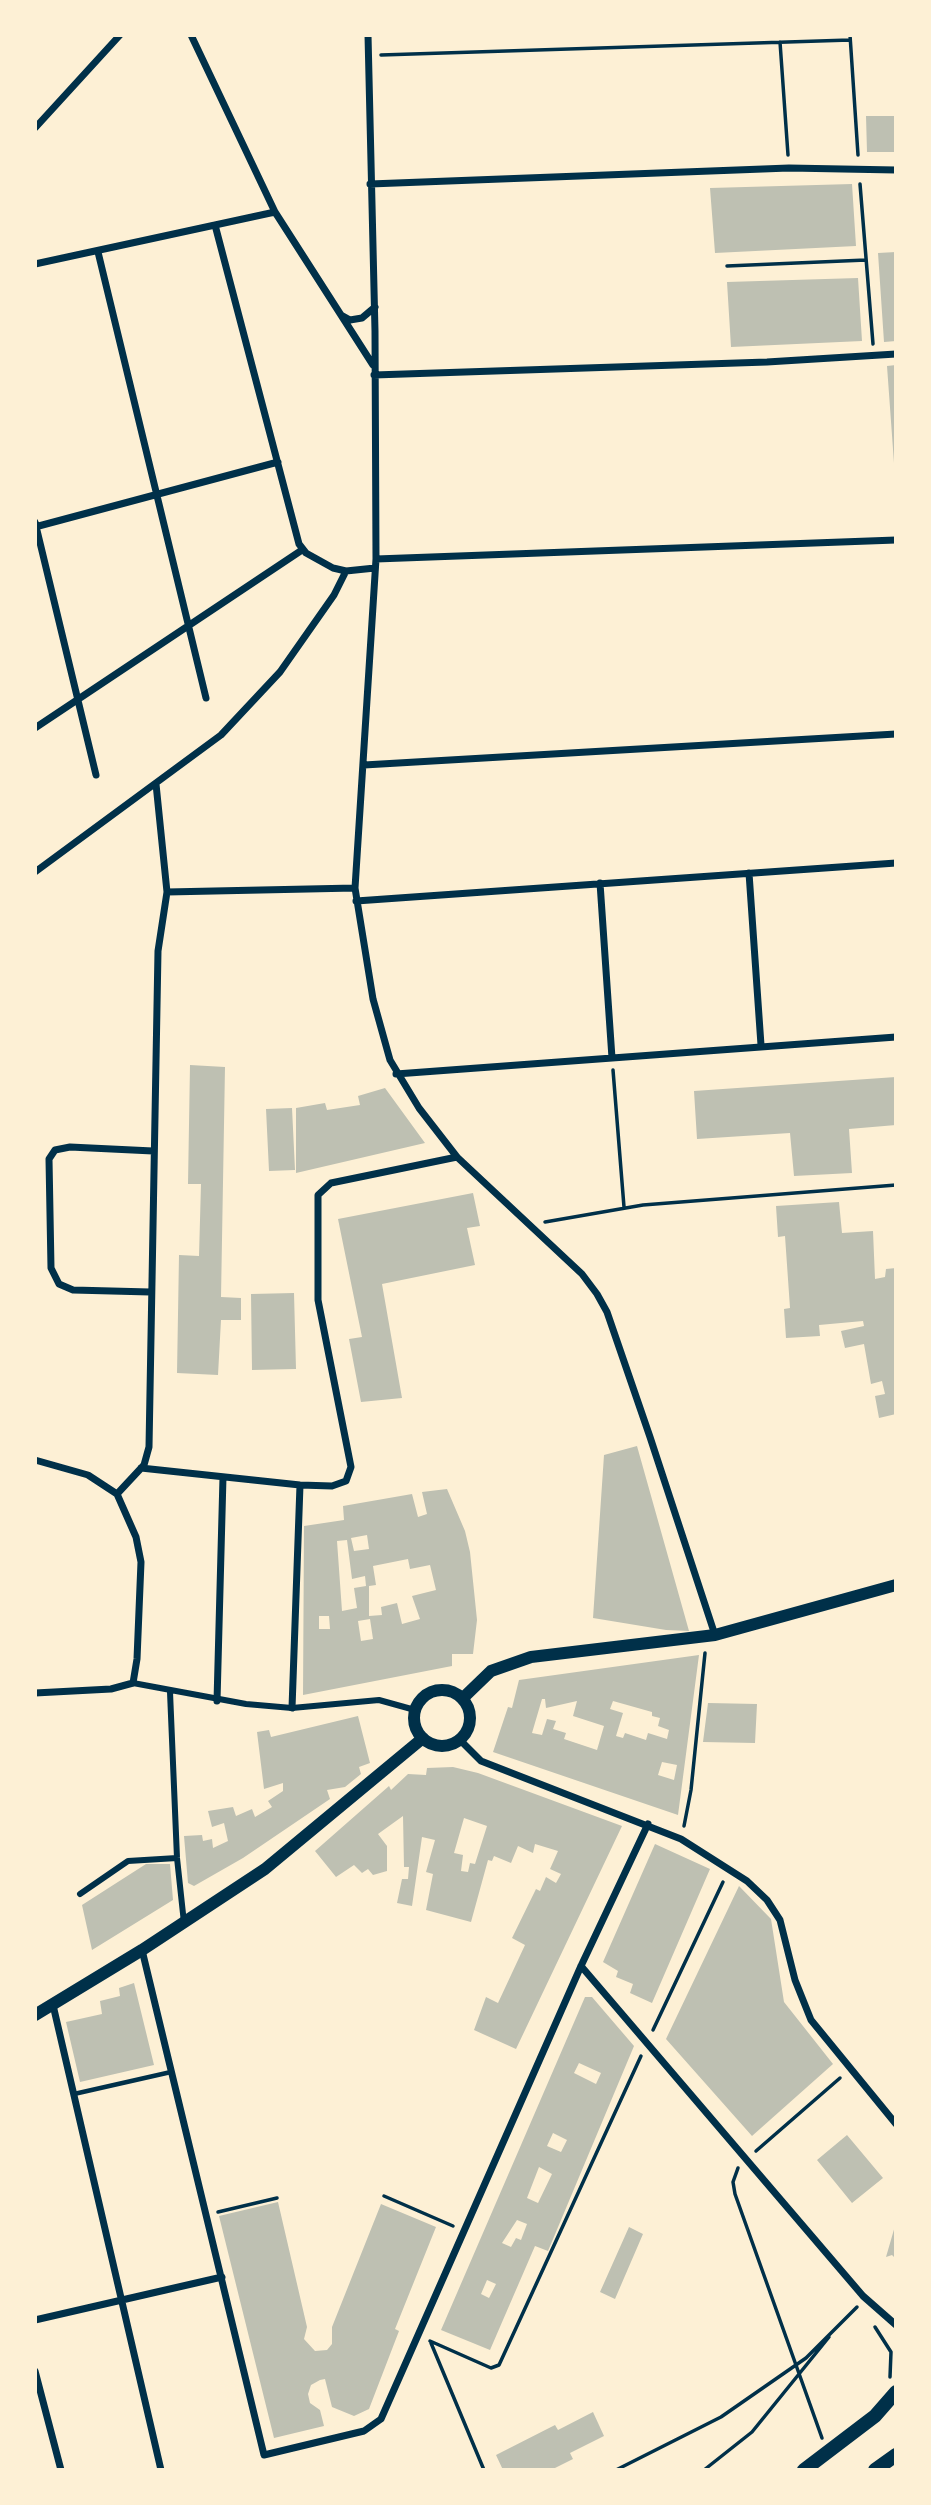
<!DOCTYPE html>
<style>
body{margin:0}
#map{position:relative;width:931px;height:2505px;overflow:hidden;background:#fdf0d5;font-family:"Archivo Narrow",sans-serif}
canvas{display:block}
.frame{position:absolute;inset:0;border:37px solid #fdf0d5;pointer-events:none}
</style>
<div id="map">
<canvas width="931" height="2505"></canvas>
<div class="frame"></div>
</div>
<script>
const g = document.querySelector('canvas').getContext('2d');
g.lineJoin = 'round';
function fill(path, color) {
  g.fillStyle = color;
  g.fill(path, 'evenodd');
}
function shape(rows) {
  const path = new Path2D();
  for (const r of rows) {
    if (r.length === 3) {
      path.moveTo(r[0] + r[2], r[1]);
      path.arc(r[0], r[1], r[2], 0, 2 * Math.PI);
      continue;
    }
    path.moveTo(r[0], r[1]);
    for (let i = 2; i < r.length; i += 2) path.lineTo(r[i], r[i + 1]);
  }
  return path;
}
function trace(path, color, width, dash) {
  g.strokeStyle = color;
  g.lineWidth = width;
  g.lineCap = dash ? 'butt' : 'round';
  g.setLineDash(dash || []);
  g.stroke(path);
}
const building = shape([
 [866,116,896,116,896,152,867,152],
 [852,184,856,246,715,253,710,188],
 [896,252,896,341,884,342,878,253],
 [858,278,862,341,731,347,727,282],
 [896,365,896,463,894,463,887,366],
 [190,1065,225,1067,221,1297,241,1298,241,1320,221,1320,218,1375,177,1373,179,1255,199,1256,201,1184,188,1184],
 [896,1077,896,1125,849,1129,852,1173,794,1176,790,1133,697,1139,694,1091],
 [385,1088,425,1143,296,1173,296,1108,325,1103,327,1110,360,1105,358,1096],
 [292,1108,295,1170,269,1171,266,1109],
 [473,1193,480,1226,467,1228,475,1265,382,1284,402,1398,361,1402,349,1339,362,1337,338,1219],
 [839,1202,842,1233,873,1231,875,1279,885,1277,886,1269,896,1268,896,1414,879,1418,875,1396,885,1394,882,1381,871,1384,864,1344,845,1348,841,1331,864,1326,863,1321,819,1325,820,1336,786,1338,784,1309,790,1308,785,1236,778,1237,776,1206],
 [294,1293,296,1369,252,1370,251,1294],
 [637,1446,689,1631,666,1630,593,1618,604,1455],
 [447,1489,465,1531,470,1552,477,1620,473,1654,452,1654,452,1666,303,1695,304,1526,344,1520,343,1506,412,1494,418,1517,427,1514,422,1492],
 [367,1535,369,1549,354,1551,351,1538],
 [347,1540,352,1579,365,1576,366,1586,354,1588,357,1608,342,1611,337,1541],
 [408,1559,410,1569,430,1565,436,1590,412,1596,420,1619,402,1624,397,1603,381,1607,382,1615,369,1616,369,1586,376,1585,373,1566],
 [319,1616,329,1616,330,1629,319,1629],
 [370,1619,373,1639,361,1641,358,1621],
 [699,1655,678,1815,493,1752,508,1707,512,1708,519,1680],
 [542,1699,545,1699,546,1708,577,1701,573,1716,604,1726,597,1750,564,1739,566,1733,553,1729,556,1721,547,1719,542,1735,532,1733],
 [613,1701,652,1712,652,1716,660,1718,658,1726,669,1730,667,1739,648,1733,646,1740,625,1733,623,1738,616,1736,623,1713,610,1709],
 [662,1762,677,1765,674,1780,658,1775],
 [708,1703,757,1704,755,1743,703,1742],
 [358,1716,370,1763,359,1767,361,1774,345,1787,327,1790,330,1799,243,1858,194,1886,188,1883,184,1836,202,1835,203,1841,212,1839,213,1848,228,1841,224,1823,212,1827,208,1811,233,1807,236,1816,252,1809,255,1817,272,1807,268,1801,283,1791,283,1783,264,1789,257,1732,269,1730,271,1737],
 [453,1767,478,1773,622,1826,516,2049,474,2030,486,1997,498,2003,525,1945,512,1938,536,1889,540,1891,546,1877,556,1883,561,1874,550,1869,558,1851,535,1844,533,1853,518,1846,511,1863,494,1856,492,1861,488,1860,471,1922,426,1910,433,1874,426,1872,435,1840,422,1837,412,1906,397,1903,402,1879,408,1879,409,1867,404,1867,403,1816,378,1834,387,1846,387,1871,373,1875,368,1869,362,1873,354,1865,336,1877,315,1851,389,1786,391,1790,408,1774,426,1775,427,1768],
 [464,1818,487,1826,475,1864,470,1863,468,1872,461,1871,463,1855,454,1853],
 [655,1844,710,1869,652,2003,630,1993,633,1984,616,1977,618,1971,603,1962],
 [146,1864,170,1864,173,1900,92,1950,82,1905],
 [739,1886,771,1919,784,2002,833,2064,752,2136,666,2039],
 [134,1983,154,2065,80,2082,66,2022,102,2014,100,2001,120,1996,119,1988],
 [585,1997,592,1997,634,2046,548,2251,535,2246,490,2350,441,2330],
 [579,2063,601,2073,596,2084,574,2073],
 [553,2133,567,2140,561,2152,547,2146],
 [539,2167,552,2174,538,2203,527,2198],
 [517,2220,527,2224,521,2240,516,2238,511,2247,502,2243],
 [487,2280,496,2284,489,2298,481,2294],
 [847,2135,883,2178,852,2203,817,2160],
 [278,2202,307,2327,304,2339,315,2351,327,2350,332,2344,332,2327,381,2204,436,2227,395,2329,399,2331,369,2409,354,2416,332,2407,325,2379,320,2380,311,2385,308,2394,310,2403,320,2410,324,2426,274,2438,219,2216],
 [895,2226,896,2226,896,2259,892,2255,886,2257],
 [629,2227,643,2234,615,2299,600,2292],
 [593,2412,604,2436,570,2453,573,2459,551,2470,503,2470,496,2455,555,2425,558,2430]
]);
const path = shape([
 [850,35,858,155],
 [780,42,788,155],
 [381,55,850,40],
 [860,184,873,344],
 [727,266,866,260],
 [613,1070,624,1207],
 [545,1222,643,1205,896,1185],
 [684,1826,691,1790,705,1653],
 [653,2030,723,1882],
 [756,2151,840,2078],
 [738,2168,733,2182,735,2194,822,2438],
 [384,2196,453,2226],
 [218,2212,277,2198],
 [875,2327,891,2352,890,2377],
 [430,2341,491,2368,499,2365,641,2056],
 [431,2343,484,2470],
 [616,2470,721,2417,806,2358,857,2307],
 [704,2470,752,2432,829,2337]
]);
const service = shape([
 [74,2094,171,2072]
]);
const pedestrian = shape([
 [133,1683,246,1704,292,1708,379,1700,415,1710],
 [170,1692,177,1858,184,1923],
 [80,1894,128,1861,177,1858]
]);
const minor = shape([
 [191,35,275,212,373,365],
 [368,35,375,331,376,559,355,888,373,999,390,1060,419,1108,457,1157,582,1274,597,1294,607,1312,650,1437,715,1635],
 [35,128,120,35],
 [370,184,789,168,896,170],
 [215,225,299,544,306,553,333,568,346,571,375,568],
 [98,252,206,698],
 [35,264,275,212],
 [341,315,350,320,362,318,375,307],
 [374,375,767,362,896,354],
 [35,522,96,775],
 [35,527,278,462],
 [376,559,896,540],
 [35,728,302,550],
 [364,765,896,734],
 [35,872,221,735,280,672,334,595,346,571],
 [749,873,761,1045],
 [600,883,612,1058],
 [167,892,355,888],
 [356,901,896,863],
 [396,1074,896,1037],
 [150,1292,73,1290,59,1284,51,1268,49,1159,55,1150,70,1147,153,1151],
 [35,1460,88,1475,117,1494,136,1537,141,1562,137,1659,133,1683,111,1689,35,1693],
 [141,1468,300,1485,332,1486,346,1481,351,1467,318,1300,318,1195,331,1183,457,1157],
 [117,1494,144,1465,149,1447,158,951,167,892,156,784],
 [217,1701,223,1477],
 [292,1708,300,1485],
 [460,1740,481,1761,681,1839,747,1881,767,1900,780,1920,795,1980,811,2020,896,2124],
 [142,1950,264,2455,364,2431,381,2419,581,1966,648,1824],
 [581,1966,863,2296,896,2325],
 [53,2005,161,2470],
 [35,2320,222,2277],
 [35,2371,61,2470]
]);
const tertiary = shape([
 [442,1718,28],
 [463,1698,491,1671,531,1657,715,1635,896,1585],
 [35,2015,142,1950,265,1869,423,1738]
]);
const secondary = shape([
 [804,2470,875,2416,896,2392],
 [875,2470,896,2455]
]);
fill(building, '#bec0b2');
trace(path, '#003049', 3.5);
trace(service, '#003049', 4.5);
trace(pedestrian, '#003049', 6);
trace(minor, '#003049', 7);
trace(tertiary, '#003049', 12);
trace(secondary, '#003049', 14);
</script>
